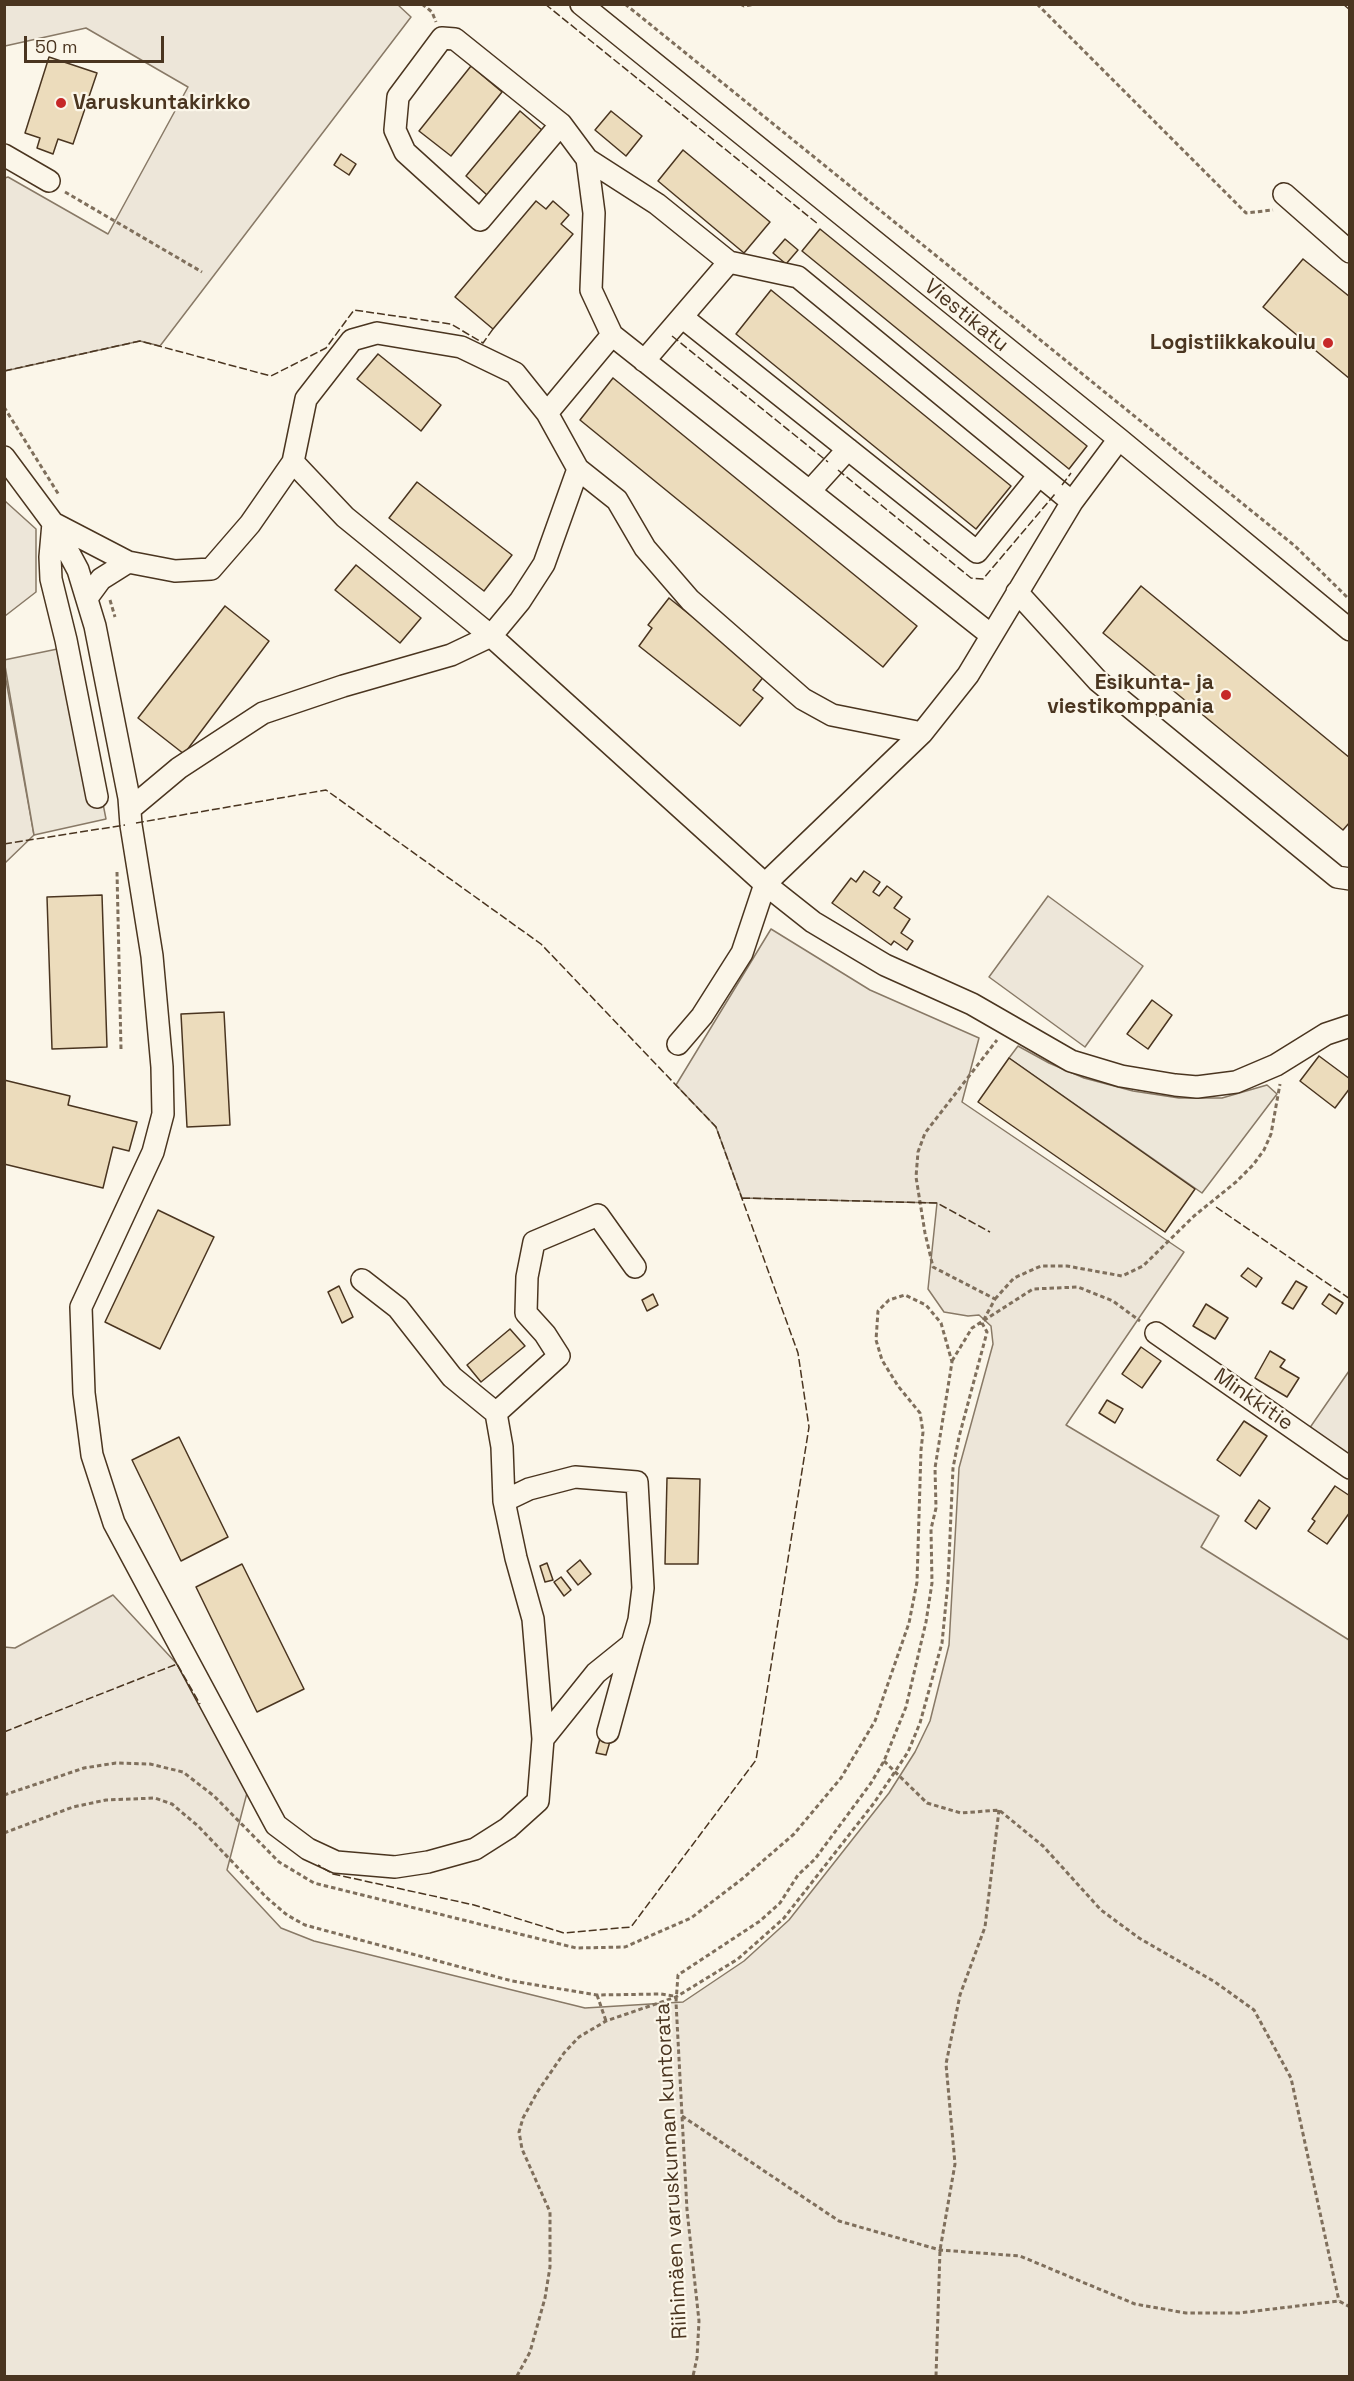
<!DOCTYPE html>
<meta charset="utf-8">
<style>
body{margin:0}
#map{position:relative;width:1354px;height:2381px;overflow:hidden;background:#fbf6e9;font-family:"Space Grotesk",sans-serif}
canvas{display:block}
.frame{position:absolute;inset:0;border:6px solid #4a3520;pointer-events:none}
.scale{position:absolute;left:24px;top:36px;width:140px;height:27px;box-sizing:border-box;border:3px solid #4a3520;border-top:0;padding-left:8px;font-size:18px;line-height:21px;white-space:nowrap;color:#4a3520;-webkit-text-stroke:4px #fbf6e9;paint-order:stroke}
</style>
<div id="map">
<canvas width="1354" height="2381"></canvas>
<div class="frame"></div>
<div class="scale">50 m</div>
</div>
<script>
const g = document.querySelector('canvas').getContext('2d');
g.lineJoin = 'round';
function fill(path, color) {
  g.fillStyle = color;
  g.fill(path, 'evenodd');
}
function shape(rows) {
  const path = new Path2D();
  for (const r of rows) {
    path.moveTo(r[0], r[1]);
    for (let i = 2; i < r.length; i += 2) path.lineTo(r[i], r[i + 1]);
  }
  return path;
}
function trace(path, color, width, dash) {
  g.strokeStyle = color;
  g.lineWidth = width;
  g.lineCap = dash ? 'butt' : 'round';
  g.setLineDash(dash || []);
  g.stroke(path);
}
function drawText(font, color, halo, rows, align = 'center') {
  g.font = font + ' "Space Grotesk",sans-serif';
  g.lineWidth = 4.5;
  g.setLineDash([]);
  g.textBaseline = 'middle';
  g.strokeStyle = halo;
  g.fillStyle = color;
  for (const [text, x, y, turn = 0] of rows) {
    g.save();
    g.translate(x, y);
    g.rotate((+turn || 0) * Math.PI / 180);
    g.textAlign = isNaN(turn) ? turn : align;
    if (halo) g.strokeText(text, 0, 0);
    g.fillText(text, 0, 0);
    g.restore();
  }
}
const green = shape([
 [397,4,411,17,160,346,140,341,5,371,5,178,8,177,108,234,188,87,86,28,5,46,5,5,397,4],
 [5,501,36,529,36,592,5,616,5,501],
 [4,669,34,835,5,863,4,863,4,669],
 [1048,896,1143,966,1085,1047,989,977,1048,896],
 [771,929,870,990,979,1038,962,1102,1184,1252,1066,1425,1219,1516,1201,1547,1349,1640,1349,2376,5,2376,4,1647,15,1648,113,1595,177,1664,248,1789,227,1870,281,1928,314,1941,585,2008,683,2002,744,1961,789,1920,889,1793,915,1752,930,1721,949,1645,959,1468,993,1344,991,1326,979,1315,968,1316,944,1312,928,1289,937,1203,742,1198,716,1127,676,1085,771,929],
 [1349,1371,1349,1457,1309,1429,1349,1371]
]);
const parking = shape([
 [72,646,106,819,34,835,4,660,72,646],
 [1018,1046,1049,1063,1084,1078,1133,1091,1179,1098,1222,1098,1267,1085,1277,1094,1202,1193,1009,1058,1018,1046]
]);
const building = shape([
 [49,57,97,73,73,144,58,139,53,154,37,148,40,138,25,133,49,57],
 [471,66,502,92,451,156,419,131,471,66],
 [520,111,542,130,487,195,466,176,520,111],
 [611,111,642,136,626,156,595,130,611,111],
 [683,150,770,222,744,253,658,181,683,150],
 [341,154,356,164,349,175,334,165,341,154],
 [536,201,546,209,553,201,569,215,561,224,573,234,493,329,455,297,536,201],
 [820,229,1087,446,1069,469,802,251,820,229],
 [785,239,798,250,786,264,773,253,785,239],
 [1303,259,1350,297,1350,379,1263,307,1303,259],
 [771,290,1011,486,976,529,736,334,771,290],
 [378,354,441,405,421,431,357,379,378,354],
 [613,378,917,626,883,667,580,420,613,378],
 [417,482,512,555,484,591,389,518,417,482],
 [356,565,421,618,400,643,335,590,356,565],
 [1141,586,1350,758,1350,822,1343,830,1103,633,1141,586],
 [669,598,765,675,753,690,763,698,740,726,639,646,652,628,648,625,669,598],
 [225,606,269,641,184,754,138,718,225,606],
 [864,871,880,882,873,892,879,896,887,886,902,897,894,908,910,919,901,933,913,941,907,950,894,941,891,945,832,903,851,878,856,882,864,871],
 [102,895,107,1047,52,1049,47,897,102,895],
 [1152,1000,1172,1015,1148,1049,1127,1034,1152,1000],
 [224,1012,230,1125,187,1127,181,1014,224,1012],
 [1319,1056,1350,1079,1350,1088,1335,1108,1300,1081,1319,1056],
 [1009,1058,1195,1189,1165,1232,978,1102,1009,1058],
 [4,1080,70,1096,68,1105,137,1122,129,1151,113,1147,103,1188,4,1164,4,1080],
 [158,1210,214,1237,160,1349,105,1322,158,1210],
 [1248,1268,1262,1278,1256,1287,1241,1276,1248,1268],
 [1296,1281,1307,1287,1293,1309,1282,1303,1296,1281],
 [339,1286,353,1317,342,1323,328,1292,339,1286],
 [653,1294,658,1305,647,1311,642,1300,653,1294],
 [1329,1294,1343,1303,1336,1314,1322,1304,1329,1294],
 [1206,1304,1228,1318,1215,1339,1193,1326,1206,1304],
 [510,1329,525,1346,481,1382,467,1365,510,1329],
 [1141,1347,1161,1361,1142,1388,1122,1374,1141,1347],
 [1270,1351,1285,1360,1280,1367,1299,1378,1287,1397,1255,1378,1270,1351],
 [1107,1400,1123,1409,1115,1423,1099,1413,1107,1400],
 [1244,1421,1267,1436,1240,1476,1217,1460,1244,1421],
 [179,1437,228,1537,181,1561,132,1460,179,1437],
 [667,1478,700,1479,698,1564,665,1564,667,1478],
 [1335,1486,1350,1496,1350,1512,1327,1544,1308,1531,1315,1521,1312,1519,1335,1486],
 [1259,1500,1270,1508,1256,1529,1245,1521,1259,1500],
 [580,1560,591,1574,578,1585,567,1571,580,1560],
 [547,1563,553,1580,545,1582,540,1566,547,1563],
 [242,1564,304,1689,257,1712,196,1587,242,1564],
 [561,1577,571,1590,564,1596,554,1582,561,1577],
 [601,1735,611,1738,606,1755,596,1753,601,1735]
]);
const path = shape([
 [422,4,432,12,436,22],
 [625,4,1295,546,1350,600],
 [740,4,744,6,756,4],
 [1037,4,1246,213,1273,210],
 [65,192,202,272],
 [1349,389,1350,389],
 [4,407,59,495],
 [110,600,115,617],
 [117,872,121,1049],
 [995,1299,1014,1278,1041,1266,1067,1266,1122,1276,1143,1266,1194,1216,1236,1182,1253,1165,1264,1150,1271,1134,1280,1084],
 [952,1361,972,1328,1033,1289,1078,1287,1113,1301,1140,1321],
 [884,1761,927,1803,961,1813,999,1810,1043,1846,1101,1910,1139,1938,1215,1982,1254,2010,1291,2078,1339,2301],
 [4,1795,84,1768,116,1763,150,1764,183,1772,214,1796,279,1862,314,1883,576,1948,625,1947,691,1918,742,1879,794,1834,841,1778,875,1721,909,1623,917,1582,921,1450,923,1432,920,1413,898,1386,882,1360,876,1340,878,1311,889,1300,905,1295,926,1305,941,1323,952,1362,935,1468,936,1508,931,1529,932,1583,926,1622,906,1707,884,1761,871,1783,815,1859,798,1875,780,1903,760,1921,678,1975,676,2002,687,2210,699,2321,697,2358,693,2376],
 [4,1833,73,1807,106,1800,155,1798,172,1804,198,1826,266,1897,287,1915,305,1925,512,1981,597,1995,661,1994,674,1996],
 [597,1995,606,2021],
 [682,2116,839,2221,940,2250,1020,2256,1135,2304,1186,2313,1239,2313,1339,2301,1350,2307],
 [517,2376,530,2352,545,2298,550,2267,550,2212,522,2149,519,2132,523,2118,538,2091,564,2053,579,2037,606,2021,676,1997,738,1959,784,1918,874,1803,908,1752,920,1723,942,1643,948,1582,953,1468,959,1437,987,1332,982,1323,995,1299,933,1267,925,1233,916,1177,918,1152,925,1133,997,1040],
 [936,2376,940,2250,955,2164,946,2064,960,1995,985,1927,999,1810]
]);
const minor = shape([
 [581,4,1119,439,1350,630],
 [561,124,480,220,405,152,395,130,398,97,442,38,455,39,561,124,587,159,594,213,591,290,612,335,991,635],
 [4,155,49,181],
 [587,159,657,204,729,262,798,277,1072,502],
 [1284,194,1350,252],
 [682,317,977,552,1039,475],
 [644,361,729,262],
 [547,413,612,335],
 [4,457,53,523,78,570,95,626,129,798,131,825,152,956,162,1067,163,1114,153,1152,81,1307,84,1393,92,1455,114,1523,276,1825,308,1849,336,1862,395,1867,428,1862,475,1849,508,1828,538,1801,543,1739,533,1619,516,1558,504,1501,502,1447,496,1413,559,1356,545,1334,526,1313,527,1277,534,1242,598,1215,635,1267],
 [293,462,345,517,491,636,765,884,813,922,885,965,972,1004,1071,1061,1121,1076,1175,1085,1197,1087,1236,1082,1276,1065,1326,1034,1350,1026],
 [578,469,617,500,645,548,690,600,803,699,832,715,922,733],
 [810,491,848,449],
 [1017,592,1098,681,1337,877,1350,879],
 [87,598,101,579,128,562],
 [97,797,66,640,51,579,50,557,53,523,128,562,175,571,211,569,250,524,293,462,306,399,352,340,377,333,461,347,515,373,547,413,578,469,544,564,520,601,491,636,451,655,343,686,263,713,179,768,130,809],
 [678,1044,702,1016,742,953,765,884,922,733,968,675,1072,502,1119,439],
 [362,1280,398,1308,452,1377,496,1413],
 [1156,1333,1350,1468],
 [504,1501,529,1489,575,1477,637,1482,643,1588,639,1620,632,1644,596,1673,543,1739],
 [608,1732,632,1644]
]);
const fence = shape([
 [545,4,818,224],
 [1343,4,1350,10],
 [672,336,828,462],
 [4,371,140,341,271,376,326,348,354,310,451,324,483,343,493,329],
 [838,470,971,578,983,579,1055,494],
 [1062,485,1071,473],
 [136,823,326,790,541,944,716,1127,798,1353,809,1427,756,1760,631,1927,564,1933,474,1905,333,1874,318,1865],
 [4,844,125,825],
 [742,1198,937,1203,990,1232],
 [1216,1207,1350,1299],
 [4,1732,177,1664,200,1704]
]);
const markers = [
 [61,103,6,"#c62828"],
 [1328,343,6,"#c62828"],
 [1226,695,6,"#c62828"]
];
const poiNames = [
 ["Varuskuntakirkko",73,103,"left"],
 ["Logistiikkakoulu",1316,343],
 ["Esikunta- ja",1214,683],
 ["viestikomppania",1214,707]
];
const streetNames = [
 ["Viestikatu",966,316,39],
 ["Minkkitie",1253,1400,35],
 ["Riihimäen varuskunnan kuntorata",672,2171,-93]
];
fill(green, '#ede6d9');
trace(green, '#887966', 1.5);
fill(parking, '#ede7d9');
trace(parking, '#887966', 1.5);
fill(building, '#ecdcbc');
trace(building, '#4a3520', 1.5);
trace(minor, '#4a3520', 24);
trace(path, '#7f6f5c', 3, [4.5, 3]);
trace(minor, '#fbf6e9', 21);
trace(fence, '#4a3520', 1.5, [8, 3]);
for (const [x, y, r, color] of markers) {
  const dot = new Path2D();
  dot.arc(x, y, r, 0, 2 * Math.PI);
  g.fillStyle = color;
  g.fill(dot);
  trace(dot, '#fbf6e9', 2);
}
drawText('bold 21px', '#4a3520', '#fbf6e9', poiNames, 'right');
drawText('21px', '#4a3520', '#fbf6e9', streetNames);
</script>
